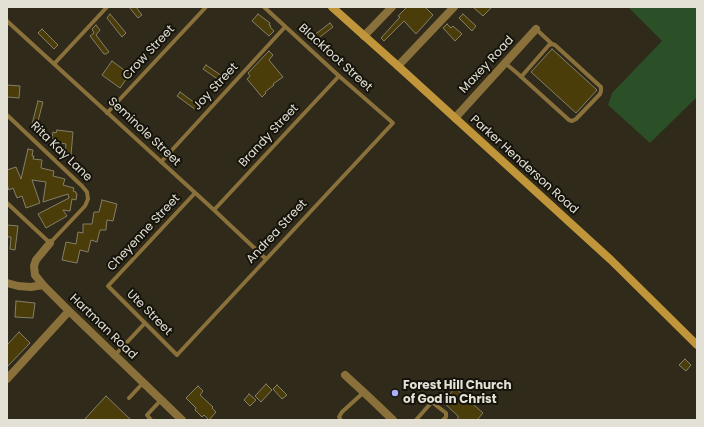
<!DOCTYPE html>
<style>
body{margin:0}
#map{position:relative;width:704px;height:427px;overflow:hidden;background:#2f2a19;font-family:Poppins,sans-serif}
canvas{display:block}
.frame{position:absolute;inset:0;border:8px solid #e3e0d5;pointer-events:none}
</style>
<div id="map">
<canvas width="704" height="427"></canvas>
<div class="frame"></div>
</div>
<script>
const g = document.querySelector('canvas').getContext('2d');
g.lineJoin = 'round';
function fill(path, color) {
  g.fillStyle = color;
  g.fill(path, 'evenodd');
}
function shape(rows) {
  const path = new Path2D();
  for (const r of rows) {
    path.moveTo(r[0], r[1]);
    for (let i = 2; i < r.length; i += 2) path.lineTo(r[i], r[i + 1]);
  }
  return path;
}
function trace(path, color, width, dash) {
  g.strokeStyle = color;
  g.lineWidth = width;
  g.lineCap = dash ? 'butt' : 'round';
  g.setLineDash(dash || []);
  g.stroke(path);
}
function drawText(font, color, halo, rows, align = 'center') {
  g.font = font + ' Poppins,sans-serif';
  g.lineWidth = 4;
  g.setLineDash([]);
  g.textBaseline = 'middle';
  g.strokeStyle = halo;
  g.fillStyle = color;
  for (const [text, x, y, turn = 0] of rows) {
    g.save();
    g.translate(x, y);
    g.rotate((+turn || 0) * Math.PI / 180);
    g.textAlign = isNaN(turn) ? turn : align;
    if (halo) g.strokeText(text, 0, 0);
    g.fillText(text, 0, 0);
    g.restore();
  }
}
const green = shape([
 [628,7,697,7,697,97,650,143,608,105,612,93,662,41]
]);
const building = shape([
 [129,7,136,7,142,15,138,18,129,7],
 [407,7,425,7,433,15,416,34,404,21,384,41,381,38,400,17,398,16,407,7],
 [473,7,492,7,483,16,473,7],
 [110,14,126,33,122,37,107,18,110,14],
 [258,14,270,23,269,25,271,26,270,27,274,31,269,36,252,21,258,14],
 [463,14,476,26,472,31,459,18,463,14],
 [330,23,333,27,312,43,309,39,330,23],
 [447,24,451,28,453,26,462,34,455,41,443,28,447,24],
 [96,25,100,30,96,35,109,52,106,54,104,54,90,36,94,33,92,29,96,25],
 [42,29,58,45,54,49,38,33,42,29],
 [552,49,597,90,576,113,531,72,552,49],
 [269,51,273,55,269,60,283,77,273,84,274,85,265,92,266,93,262,97,247,79,250,76,248,73,269,51],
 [112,61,131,75,128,79,127,78,120,88,102,75,112,61],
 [206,65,222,76,219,80,203,69,206,65],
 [7,85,20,86,19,98,7,97,7,85],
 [180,92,199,106,196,110,177,96,180,92],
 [38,101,43,102,37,125,32,124,38,101],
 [57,130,73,132,71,155,65,154,66,144,54,142,55,139,52,138,53,132,56,133,57,130],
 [28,149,33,150,32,156,34,156,33,159,42,160,41,168,54,171,53,176,65,179,63,185,74,188,73,191,76,192,76,194,77,194,76,200,72,199,70,211,63,210,67,216,46,228,38,214,69,198,68,194,43,202,46,182,32,180,40,203,26,208,22,196,17,198,13,188,9,190,7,185,7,170,16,167,21,179,28,149],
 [102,200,117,204,113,221,107,220,106,230,100,230,97,242,91,240,88,252,80,250,77,263,62,260,66,242,76,244,78,232,83,233,83,224,92,224,94,212,99,212,102,200],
 [7,225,18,226,15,250,10,249,11,237,7,237,7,225],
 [16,301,35,303,33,318,15,317,16,301],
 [19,332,30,343,7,367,7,345,19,332],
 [685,359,691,365,686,371,679,365,685,359],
 [266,384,272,390,261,402,255,396,266,384],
 [277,385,287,395,282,399,273,389,277,385],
 [198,386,203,391,200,395,213,407,212,408,216,412,209,420,204,415,202,417,195,410,196,408,186,398,198,386],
 [455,388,483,413,477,420,458,420,458,416,443,402,455,388],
 [249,394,256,400,250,406,244,400,249,394],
 [106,396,131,420,84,420,106,396]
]);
const lane = shape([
 [7,21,214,210,266,259],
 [536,29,552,44],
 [505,63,517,73,569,120,572,121,576,119,600,94,601,91,601,87,555,45,552,44,549,45,521,77],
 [54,64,107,7],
 [107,113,206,7],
 [7,115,82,186,87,192,88,199,85,206,50,243,7,203],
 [161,162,285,27],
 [195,193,108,286,177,355,393,123,339,76,264,7],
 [214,210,339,76],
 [115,355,145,323],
 [129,398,143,383],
 [151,420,147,415,161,400],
 [341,420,339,417,342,412,364,392],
 [416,420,431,403,433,403,446,413,446,417,443,420]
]);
const street = shape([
 [364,36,392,7],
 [398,66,454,7],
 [455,118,536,29],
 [50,243,36,260,34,266,35,275,43,285,69,311,182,420],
 [7,283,18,286,31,287,43,285],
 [345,375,370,398,393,420],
 [7,379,69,311]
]);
const secondary = shape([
 [332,7,398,66,611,260,697,345]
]);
const markers = [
 [395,393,4,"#aaaffb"]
];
const streetNames = [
 ["Crow Street",149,53,-47],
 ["Blackfoot Street",335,58,42],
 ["Maxey Road",487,65,-47],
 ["Joy Street",216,87,-47],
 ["Seminole Street",144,132,43],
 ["Brandy Street",269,136,-47],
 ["Rita Kay Lane",61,152,44],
 ["Parker Henderson Road",524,165,42],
 ["Andrea Street",277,232,-47],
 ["Cheyenne Street",144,233,-47],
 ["Ute Street",149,313,45],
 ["Hartman Road",103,327,44]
];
const poiNames = [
 ["Forest Hill Church",403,386],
 ["of God in Christ",403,400]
];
fill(green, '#2b4f26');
fill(building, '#4a3d09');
trace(building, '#857f6c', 1);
trace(lane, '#8a703b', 4);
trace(street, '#8a703b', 8);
trace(secondary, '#c1963b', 8);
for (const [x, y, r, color] of markers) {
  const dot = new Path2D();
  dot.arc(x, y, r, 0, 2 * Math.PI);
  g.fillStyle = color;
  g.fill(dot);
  trace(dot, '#15130b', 1.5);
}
drawText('12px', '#e3e0d5', '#15130b', streetNames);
drawText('bold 12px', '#e3e0d5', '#15130b', poiNames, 'left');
</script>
